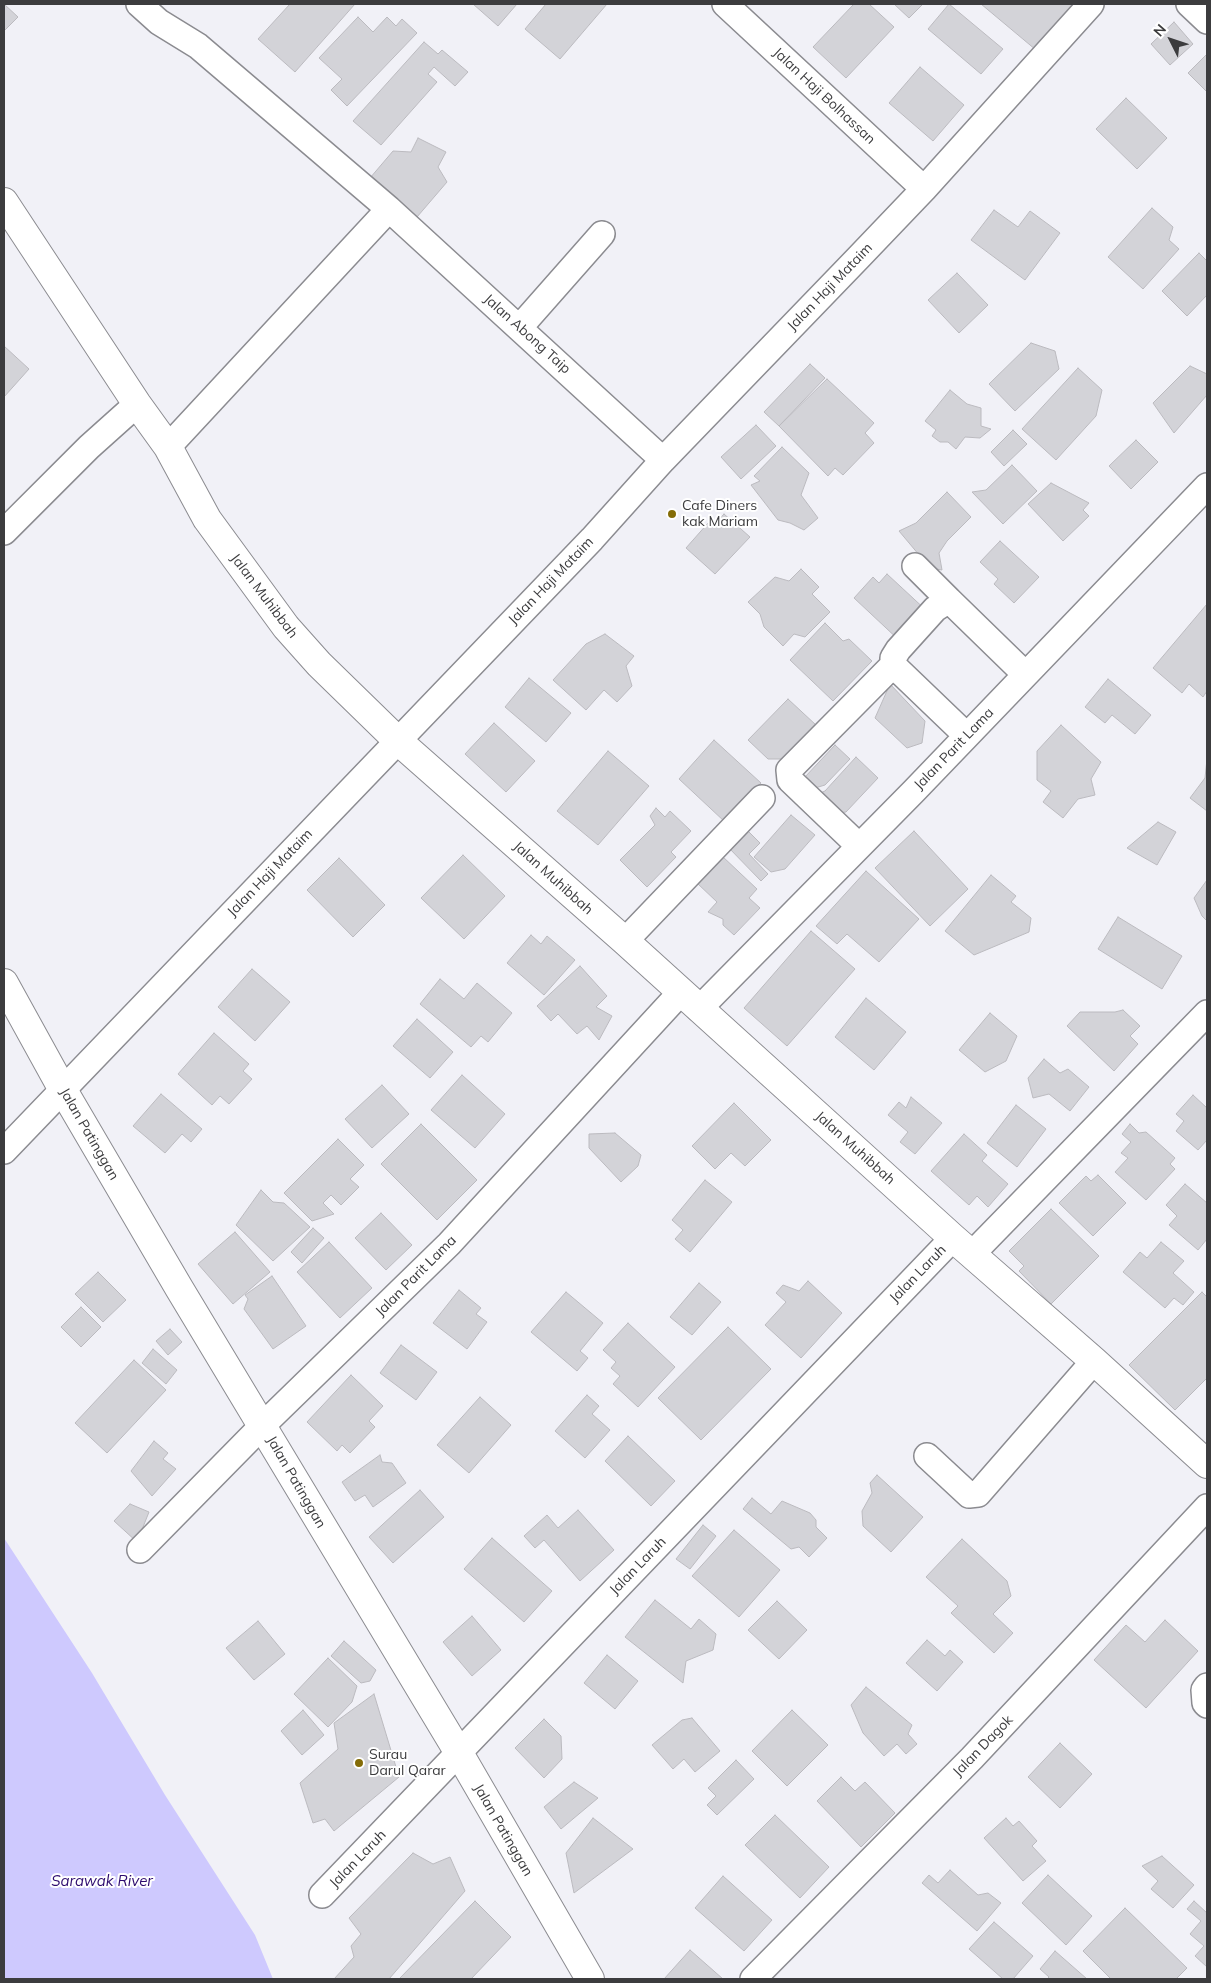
<!DOCTYPE html>
<style>
body{margin:0}
#map{position:relative;width:1211px;height:1983px;overflow:hidden;background:#f1f1f7;font-family:Mulish,sans-serif}
canvas{display:block}
.frame{position:absolute;inset:0;border:5px solid #3c3c3e;pointer-events:none}
.north{position:absolute;left:1146px;top:15px;width:50px;height:50px;-webkit-text-stroke:4px #fff;paint-order:stroke;rotate:311deg;font-size:14px;font-weight:700;line-height:20px;text-align:center;color:#3c3c3e}
.north::after{content:'';display:block;margin:auto;width:18px;height:22px;background:#3c3c3e;clip-path:polygon(50% 0,100% 100%,50% 72%,0 100%)}
</style>
<div id="map">
<canvas width="1211" height="1983"></canvas>
<div class="frame"></div>
<div class="north">N</div>
</div>
<script>
const g = document.querySelector('canvas').getContext('2d');
g.lineJoin = 'round';
function fill(path, color) {
  g.fillStyle = color;
  g.fill(path, 'evenodd');
}
function shape(rows) {
  const path = new Path2D();
  for (const r of rows) {
    path.moveTo(r[0], r[1]);
    for (let i = 2; i < r.length; i += 2) path.lineTo(r[i], r[i + 1]);
  }
  return path;
}
function trace(path, color, width, dash) {
  g.strokeStyle = color;
  g.lineWidth = width;
  g.lineCap = dash ? 'butt' : 'round';
  g.setLineDash(dash || []);
  g.stroke(path);
}
function drawText(font, color, halo, rows, align = 'center') {
  g.font = font + ' Mulish,sans-serif';
  g.lineWidth = 4;
  g.setLineDash([]);
  g.textBaseline = 'middle';
  g.strokeStyle = halo;
  g.fillStyle = color;
  for (const [text, x, y, turn = 0] of rows) {
    g.save();
    g.translate(x, y);
    g.rotate((+turn || 0) * Math.PI / 180);
    g.textAlign = isNaN(turn) ? turn : align;
    if (halo) g.strokeText(text, 0, 0);
    g.fillText(text, 0, 0);
    g.restore();
  }
}
const water = shape([
 [4,1538,92,1673,165,1795,255,1935,273,1979,4,1979]
]);
const building = shape([
 [4,4,18,17,4,31,4,4],
 [290,4,355,4,295,72,258,39,290,4],
 [473,4,517,4,498,26,473,4],
 [546,4,607,4,560,59,525,29,546,4],
 [854,4,869,4,894,27,846,78,813,47,854,4],
 [894,4,923,4,909,18,894,4],
 [949,4,1003,49,981,74,928,29,949,4],
 [981,4,1074,4,1036,50,981,4],
 [358,17,373,32,387,17,396,26,402,19,417,33,347,106,331,90,342,79,319,58,358,17],
 [1174,22,1193,44,1170,65,1151,44,1174,22],
 [424,42,438,54,442,50,468,72,455,86,434,67,428,74,437,82,381,145,353,121,424,42],
 [1207,54,1207,92,1188,73,1207,54],
 [920,67,964,105,933,141,889,103,920,67],
 [1126,98,1167,138,1137,169,1096,129,1126,98],
 [418,138,446,152,438,167,447,182,417,217,370,178,393,151,411,152,418,138],
 [1152,208,1173,227,1169,240,1179,249,1143,289,1108,257,1152,208],
 [994,210,1018,227,1030,211,1060,233,1025,280,971,240,994,210],
 [1199,253,1207,261,1207,295,1187,316,1162,291,1199,253],
 [957,273,988,305,959,333,928,300,957,273],
 [1031,343,1055,351,1059,369,1015,411,989,384,1031,343],
 [4,346,29,369,4,397,4,346],
 [810,364,825,378,779,426,764,412,810,364],
 [1190,366,1207,374,1207,395,1174,433,1153,403,1190,366],
 [1078,368,1102,390,1096,416,1056,460,1022,429,1078,368],
 [827,379,874,423,865,433,874,443,843,475,835,468,828,476,779,426,827,379],
 [950,390,967,404,981,408,981,426,991,429,980,438,965,437,956,449,948,442,940,442,932,436,936,430,925,421,950,390],
 [756,425,776,446,741,479,721,457,756,425],
 [1013,430,1027,444,1004,466,991,452,1013,430],
 [1136,440,1158,462,1131,489,1109,466,1136,440],
 [782,447,809,473,801,495,818,518,804,530,790,523,778,520,751,485,760,481,754,476,782,447],
 [1012,465,1037,491,1003,524,972,492,986,490,1012,465],
 [1051,483,1089,503,1083,510,1089,516,1063,541,1028,504,1051,483],
 [947,492,971,517,947,541,939,553,942,570,930,568,899,531,916,523,947,492],
 [724,514,750,537,715,574,686,548,708,523,715,524,724,514],
 [1000,541,1039,577,1014,603,994,584,998,579,980,562,1000,541],
 [801,569,819,587,812,594,830,612,805,637,794,634,783,646,764,627,760,614,748,602,775,577,789,581,801,569],
 [887,574,928,612,901,642,854,598,873,577,879,583,887,574],
 [1207,604,1207,691,1203,697,1189,684,1182,693,1153,668,1207,604],
 [825,623,843,641,849,639,872,661,833,701,790,660,825,623],
 [605,634,634,656,626,666,632,686,617,702,604,690,586,710,553,680,586,644,605,634],
 [529,678,571,713,546,742,505,707,529,678],
 [1108,679,1151,715,1135,734,1112,715,1105,723,1085,707,1108,679],
 [890,684,925,721,922,743,907,748,875,718,890,684],
 [788,699,816,725,784,759,768,759,748,740,788,699],
 [494,723,535,761,506,792,465,754,494,723],
 [1061,725,1101,762,1091,779,1095,795,1078,799,1063,818,1043,802,1051,791,1037,780,1037,751,1061,725],
 [714,740,761,783,725,822,679,779,714,740],
 [835,745,850,759,825,785,815,788,804,778,835,745],
 [608,751,649,786,598,845,557,811,608,751],
 [856,757,878,778,846,812,831,814,813,796,825,791,856,757],
 [1207,759,1207,811,1190,798,1205,778,1207,759],
 [656,808,665,817,670,811,691,831,671,852,676,857,647,887,620,860,655,825,650,816,656,808],
 [791,815,815,835,785,869,771,872,754,857,791,815],
 [1158,822,1176,832,1157,865,1127,848,1158,822],
 [746,829,760,843,749,854,768,874,761,881,728,847,746,829],
 [914,831,968,889,930,926,875,868,914,831],
 [463,855,505,896,464,939,421,898,463,855],
 [722,856,757,889,749,898,760,908,734,935,723,925,723,919,708,912,717,902,697,883,722,856],
 [339,858,385,905,353,937,307,890,339,858],
 [866,871,919,919,879,962,847,934,837,944,816,926,866,871],
 [991,875,1016,896,1011,902,1031,918,1029,932,974,955,945,931,991,875],
 [1207,880,1207,921,1202,916,1194,898,1207,880],
 [1118,917,1182,956,1162,989,1098,949,1118,917],
 [811,931,855,969,787,1046,744,1008,811,931],
 [531,935,541,944,547,936,575,960,544,995,507,963,531,935],
 [580,966,607,996,596,1007,612,1016,599,1040,587,1026,577,1034,558,1014,551,1021,537,1006,580,966],
 [252,969,290,1002,255,1041,218,1007,252,969],
 [440,979,464,999,477,983,512,1013,488,1042,481,1036,471,1047,420,1004,440,979],
 [866,998,906,1032,874,1070,835,1037,866,998],
 [1123,1010,1140,1026,1130,1036,1138,1044,1114,1071,1067,1026,1080,1012,1115,1012,1123,1010],
 [990,1013,1017,1036,1006,1061,985,1072,959,1050,990,1013],
 [417,1019,453,1052,430,1078,393,1046,417,1019],
 [214,1033,249,1064,243,1071,252,1079,229,1104,220,1096,212,1105,178,1074,214,1033],
 [1044,1059,1060,1073,1068,1069,1089,1087,1070,1111,1049,1094,1033,1098,1028,1078,1044,1059],
 [462,1075,505,1114,475,1148,431,1110,462,1075],
 [382,1085,409,1114,372,1148,345,1119,382,1085],
 [161,1094,202,1129,191,1142,182,1134,165,1153,133,1126,161,1094],
 [1193,1095,1207,1108,1207,1140,1198,1150,1176,1131,1184,1121,1176,1114,1193,1095],
 [911,1097,942,1123,915,1154,900,1142,908,1132,888,1115,899,1102,906,1108,911,1097],
 [734,1103,771,1140,745,1166,731,1153,715,1169,692,1146,734,1103],
 [1016,1105,1046,1129,1017,1167,987,1143,1016,1105],
 [421,1124,477,1180,437,1220,381,1164,421,1124],
 [1130,1124,1139,1133,1146,1132,1175,1158,1170,1164,1175,1169,1146,1200,1115,1172,1128,1158,1121,1153,1131,1142,1122,1134,1130,1124],
 [615,1133,641,1155,638,1166,621,1182,589,1148,589,1134,615,1133],
 [964,1134,987,1155,982,1161,1008,1184,988,1207,977,1196,969,1205,931,1171,964,1134],
 [338,1139,364,1165,350,1179,359,1187,341,1205,331,1195,323,1203,334,1214,312,1221,284,1193,338,1139],
 [1098,1175,1126,1203,1093,1236,1059,1203,1086,1176,1091,1181,1098,1175],
 [705,1180,732,1202,690,1252,675,1239,683,1230,672,1220,705,1180],
 [1185,1184,1207,1203,1207,1239,1198,1250,1169,1225,1177,1216,1166,1205,1185,1184],
 [261,1190,273,1202,284,1203,310,1227,273,1261,236,1225,261,1190],
 [1051,1209,1099,1256,1051,1304,1019,1271,1024,1266,1009,1251,1051,1209],
 [381,1213,412,1245,386,1270,355,1238,381,1213],
 [313,1228,324,1238,302,1263,291,1252,313,1228],
 [235,1232,270,1272,233,1304,198,1264,235,1232],
 [329,1242,372,1288,340,1318,297,1272,329,1242],
 [1161,1242,1184,1261,1173,1273,1194,1292,1183,1305,1174,1298,1165,1308,1123,1272,1140,1252,1147,1258,1161,1242],
 [98,1272,126,1300,103,1322,75,1294,98,1272],
 [272,1276,306,1326,273,1349,244,1309,248,1299,245,1295,272,1276],
 [808,1281,842,1313,801,1358,765,1325,786,1302,776,1293,783,1285,799,1291,808,1281],
 [699,1283,721,1302,692,1335,670,1317,699,1283],
 [459,1290,481,1308,476,1314,487,1322,467,1349,433,1323,459,1290],
 [566,1292,603,1323,580,1351,588,1358,577,1371,531,1332,566,1292],
 [1202,1292,1207,1297,1207,1378,1175,1410,1129,1365,1202,1292],
 [81,1307,101,1327,81,1347,61,1327,81,1307],
 [628,1323,675,1367,638,1407,613,1384,620,1376,611,1368,616,1362,603,1350,628,1323],
 [728,1327,771,1369,701,1440,658,1398,728,1327],
 [170,1329,182,1342,168,1355,156,1341,170,1329],
 [401,1345,437,1372,416,1400,380,1373,401,1345],
 [153,1349,177,1370,166,1384,142,1363,153,1349],
 [134,1360,166,1390,107,1453,75,1423,134,1360],
 [351,1375,383,1406,369,1421,375,1427,350,1453,342,1445,337,1451,307,1422,351,1375],
 [587,1395,599,1406,592,1414,610,1430,585,1458,555,1431,587,1395],
 [480,1397,511,1425,469,1473,437,1445,480,1397],
 [628,1436,675,1481,651,1506,605,1461,628,1436],
 [154,1441,168,1453,163,1459,176,1469,152,1496,131,1471,154,1441],
 [380,1455,382,1462,392,1463,406,1483,373,1507,365,1495,355,1501,342,1482,380,1455],
 [877,1475,923,1517,891,1552,863,1526,862,1511,872,1493,870,1483,877,1475],
 [420,1490,444,1517,393,1563,369,1537,420,1490],
 [752,1498,771,1514,782,1501,810,1513,816,1520,816,1527,827,1538,809,1557,799,1547,791,1549,743,1509,752,1498],
 [130,1504,149,1512,137,1542,114,1521,130,1504],
 [578,1510,614,1550,580,1581,544,1540,535,1548,524,1536,547,1515,558,1528,578,1510],
 [703,1525,716,1536,690,1569,676,1559,703,1525],
 [734,1530,780,1570,739,1617,692,1576,734,1530],
 [492,1538,552,1591,524,1622,464,1569,492,1538],
 [962,1539,1007,1581,1011,1596,993,1614,1013,1633,994,1653,951,1613,958,1606,926,1577,962,1539],
 [655,1600,691,1629,699,1619,716,1634,713,1650,686,1661,683,1683,625,1637,655,1600],
 [777,1601,807,1630,779,1659,748,1630,777,1601],
 [472,1616,501,1650,472,1676,443,1642,472,1616],
 [1165,1620,1198,1651,1146,1708,1094,1660,1126,1625,1145,1642,1165,1620],
 [258,1621,285,1654,254,1680,226,1648,258,1621],
 [927,1640,945,1656,950,1650,963,1662,937,1691,906,1663,927,1640],
 [344,1641,376,1670,370,1681,361,1683,331,1656,344,1641],
 [607,1655,638,1681,615,1709,584,1683,607,1655],
 [328,1658,357,1686,352,1702,328,1727,294,1694,328,1658],
 [866,1687,912,1725,908,1734,917,1744,906,1754,897,1744,884,1756,863,1733,851,1705,866,1687],
 [374,1694,399,1777,334,1831,325,1819,313,1823,300,1783,338,1749,334,1723,374,1694],
 [303,1710,324,1735,302,1755,281,1731,303,1710],
 [792,1710,828,1745,787,1786,752,1751,792,1710],
 [692,1718,720,1751,695,1772,684,1759,673,1769,652,1745,682,1720,692,1718],
 [544,1719,561,1736,562,1759,544,1778,515,1748,544,1719],
 [1060,1743,1092,1774,1060,1808,1028,1777,1060,1743],
 [736,1760,754,1779,717,1815,707,1805,716,1796,708,1788,736,1760],
 [841,1777,855,1791,865,1782,895,1813,861,1847,817,1801,841,1777],
 [574,1782,598,1798,561,1829,544,1807,574,1782],
 [775,1815,829,1867,800,1898,745,1845,775,1815],
 [593,1818,633,1849,574,1893,566,1853,593,1818],
 [1006,1818,1013,1826,1019,1821,1037,1841,1032,1846,1046,1861,1023,1881,984,1838,1006,1818],
 [413,1853,433,1864,450,1857,465,1891,389,1979,334,1979,354,1957,351,1946,361,1934,349,1918,413,1853],
 [1162,1856,1194,1885,1173,1908,1151,1889,1158,1881,1142,1866,1162,1856],
 [950,1870,978,1895,988,1893,1001,1903,977,1931,922,1883,929,1875,938,1883,950,1870],
 [1048,1875,1092,1916,1066,1945,1022,1903,1048,1875],
 [723,1876,772,1920,744,1951,695,1908,723,1876],
 [475,1901,511,1937,471,1979,399,1979,475,1901],
 [1194,1901,1207,1913,1207,1967,1195,1956,1204,1946,1190,1934,1201,1921,1187,1909,1194,1901],
 [1125,1908,1187,1968,1176,1979,1111,1979,1083,1951,1125,1908],
 [994,1922,1033,1956,1013,1979,1003,1979,969,1949,994,1922],
 [690,1950,723,1979,664,1979,690,1950],
 [1055,1951,1087,1979,1047,1979,1049,1977,1040,1969,1055,1951]
]);
const minor = shape([
 [139,4,159,22,198,46,389,209,663,460],
 [725,4,924,189],
 [1189,4,1207,21],
 [520,327,602,234],
 [168,447,389,209],
 [4,532,89,447,137,404],
 [915,566,949,600],
 [893,665,893,658,898,650,935,609,949,600,1025,674],
 [859,846,790,780,789,770,893,665,966,735],
 [625,941,762,798],
 [699,1009,914,791,1207,486],
 [4,1151,592,539,663,460,859,257,924,189,1091,4],
 [972,1254,1207,1013],
 [927,1456,969,1495,978,1494,1094,1361],
 [140,1550,263,1425,449,1244,681,992],
 [1207,1686,1204,1690,1205,1703,1207,1705],
 [322,1895,953,1238],
 [753,1979,972,1758,1207,1507]
]);
const major = shape([
 [4,202,137,404,168,447,207,519,286,627,319,664,397,740,625,941,953,1238,1094,1361,1207,1464],
 [4,983,63,1090,179,1288,459,1753,590,1979]
]);
const markers = [
 [672,514,5,"#846c07"],
 [359,1763,5,"#846c07"]
];
const streetNames = [
 ["Jalan Haji Bolhassan",824,96,43],
 ["Jalan Haji Mataim",830,287,-46],
 ["Jalan Abong Taip",527,334,42],
 ["Jalan Haji Mataim",551,581,-46],
 ["Jalan Muhibbah",264,596,53],
 ["Jalan Parit Lama",954,749,-46],
 ["Jalan Haji Mataim",270,873,-46],
 ["Jalan Muhibbah",553,878,42],
 ["Jalan Patinggan",89,1134,60],
 ["Jalan Muhibbah",855,1148,42],
 ["Jalan Laruh",918,1274,-46],
 ["Jalan Parit Lama",416,1276,-45],
 ["Jalan Patinggan",296,1482,60],
 ["Jalan Laruh",638,1566,-46],
 ["Jalan Dagok",983,1746,-46],
 ["Jalan Patinggan",503,1830,60],
 ["Jalan Laruh",358,1859,-46]
];
const poiNames = [
 ["Cafe Diners",682,506],
 ["kak Mariam",682,522],
 ["Surau",369,1755],
 ["Darul Qarar",369,1771]
];
const waterNames = [
 ["Sarawak River",102,1881]
];
fill(water, '#cec9fe');
fill(building, '#d3d3d8');
trace(building, '#bbbabf', 1);
trace(minor, '#8b8b90', 28);
trace(major, '#8b8b90', 30);
trace(minor, '#fff', 25);
trace(major, '#fff', 28);
for (const [x, y, r, color] of markers) {
  const dot = new Path2D();
  dot.arc(x, y, r, 0, 2 * Math.PI);
  g.fillStyle = color;
  g.fill(dot);
  trace(dot, '#fff', 2);
}
drawText('14px', '#3c3c3e', '#fff', streetNames);
drawText('14px', '#3c3c3e', '#fff', poiNames, 'left');
drawText('italic 15px', '#2e0c6f', '#fff', waterNames);
</script>
